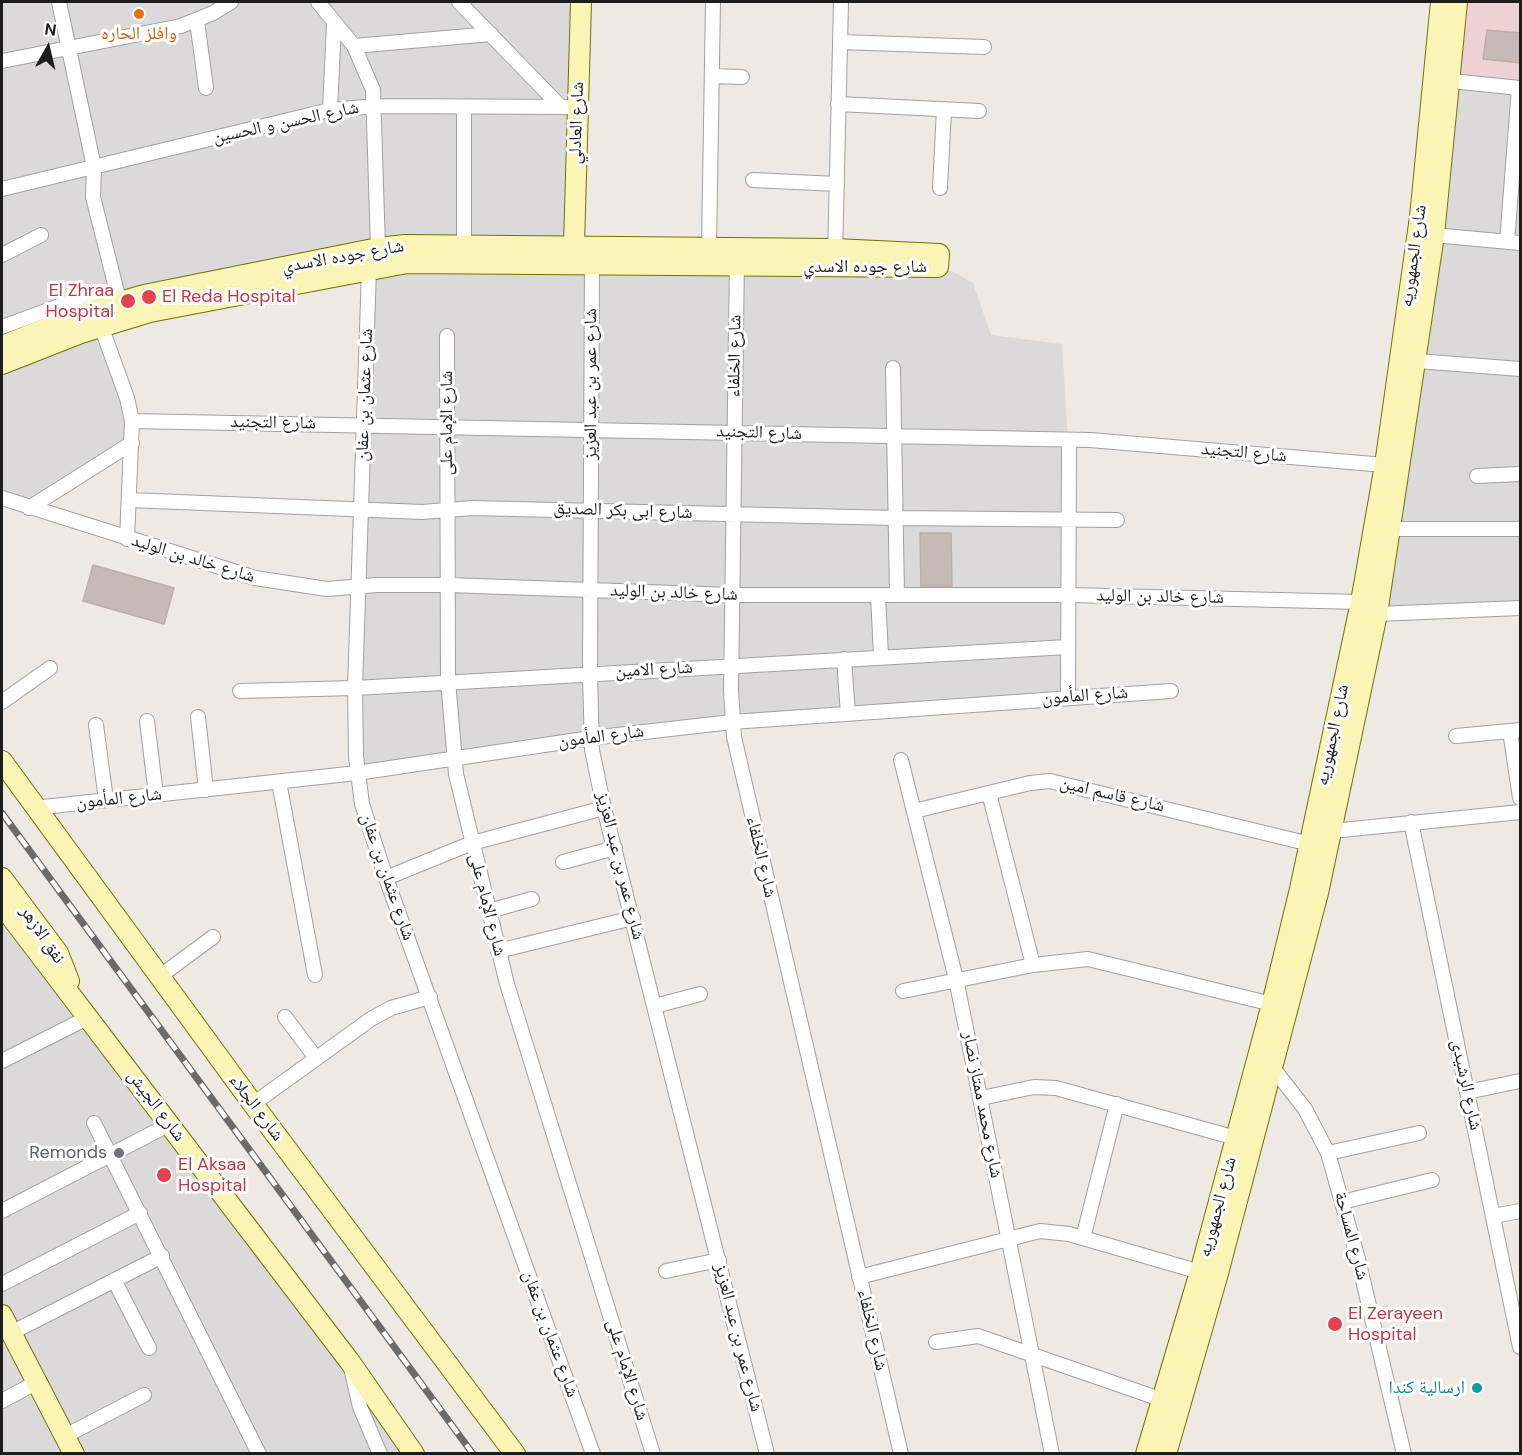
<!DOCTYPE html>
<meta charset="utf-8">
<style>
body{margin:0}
#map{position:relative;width:1522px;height:1455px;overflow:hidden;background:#eee9e2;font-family:"DM Sans",sans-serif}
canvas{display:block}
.frame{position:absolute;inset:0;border:3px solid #1d1d1d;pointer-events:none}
.north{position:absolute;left:18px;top:18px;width:60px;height:60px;-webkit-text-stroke:4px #fff;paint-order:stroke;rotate:8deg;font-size:16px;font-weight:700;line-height:24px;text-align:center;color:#1d1d1d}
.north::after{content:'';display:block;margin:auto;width:21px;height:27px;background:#1d1d1d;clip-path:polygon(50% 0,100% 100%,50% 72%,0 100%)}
</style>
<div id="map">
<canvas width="1522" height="1455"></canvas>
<div class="frame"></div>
<div class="north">N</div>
</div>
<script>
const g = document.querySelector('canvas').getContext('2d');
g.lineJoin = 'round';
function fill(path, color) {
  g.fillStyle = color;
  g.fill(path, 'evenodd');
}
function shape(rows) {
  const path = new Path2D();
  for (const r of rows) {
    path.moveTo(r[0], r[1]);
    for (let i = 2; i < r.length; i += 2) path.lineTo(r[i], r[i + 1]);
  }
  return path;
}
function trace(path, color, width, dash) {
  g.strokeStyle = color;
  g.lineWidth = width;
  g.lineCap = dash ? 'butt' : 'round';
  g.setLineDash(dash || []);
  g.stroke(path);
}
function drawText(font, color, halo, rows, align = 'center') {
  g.font = font + ' "DM Sans","Noto Naskh Arabic",sans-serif';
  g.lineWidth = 6;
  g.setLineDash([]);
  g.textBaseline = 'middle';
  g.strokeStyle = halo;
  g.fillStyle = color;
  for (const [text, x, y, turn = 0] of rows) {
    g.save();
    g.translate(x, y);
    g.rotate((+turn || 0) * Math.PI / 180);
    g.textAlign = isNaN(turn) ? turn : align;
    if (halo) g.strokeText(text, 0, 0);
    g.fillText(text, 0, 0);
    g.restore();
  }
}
const residential = shape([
 [2,2,581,2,573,244,390,244,2,325],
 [1452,82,1520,88,1520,607,1378,613],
 [736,266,952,271,973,283,991,335,1062,344,1068,440,1067,696,727,719,358,772,369,269],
 [101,326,125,398,131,442,29,507,2,497,2,365],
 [2,909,170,1126,406,1453,76,1453,2,1313],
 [2,1316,73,1453,2,1453]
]);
const commercial = shape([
 [1457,2,1520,2,1520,88,1451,81]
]);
const building = shape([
 [1487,30,1521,33,1521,63,1483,59,1487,30],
 [920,533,951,533,952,586,921,586,920,533],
 [93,565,174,588,164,624,83,601,93,565]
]);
const street = shape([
 [59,2,94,167,93,197,121,308],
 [318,2,354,46,373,90,378,248],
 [459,2,561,107],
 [197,21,206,88],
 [840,42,984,47],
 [354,46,491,34],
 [2,61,181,26,213,13,231,2],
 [712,76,742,77],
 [1451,81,1520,88],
 [838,104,979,111],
 [464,107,464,244],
 [330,110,334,24],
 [753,180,837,184],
 [940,188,944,109],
 [2,189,330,110,376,106,577,107],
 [1434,235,1520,243],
 [1507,242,1519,88],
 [709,247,713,2],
 [2,255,41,235],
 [835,257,841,2],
 [737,259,731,691,734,737,901,1454],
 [592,264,590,673,592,750,604,808,767,1454],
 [369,269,355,688,356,757,362,804,386,878,593,1454],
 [101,326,127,398,132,421,127,539],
 [2,327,84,297,117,301],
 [447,336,448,680,456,774,507,984,653,1454],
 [1417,361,1520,369],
 [893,368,897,595],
 [132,421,1090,440,1385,465],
 [1477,476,1520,474],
 [2,498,255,578,327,589,377,585,448,585,732,595,1068,595,1361,602],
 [130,500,422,512,472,508,895,518,1117,520],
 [29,508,132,443],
 [1391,529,1520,529],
 [878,595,881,656],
 [1377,614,1520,608],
 [844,659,848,714],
 [240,691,355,688,1068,647],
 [1068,697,1069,440],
 [2,702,50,668],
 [198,717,206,790],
 [147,721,156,795],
 [96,725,106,800],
 [1510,731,1520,798],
 [1456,736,1520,730],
 [901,760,956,979,1052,1454],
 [279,782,315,975],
 [989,793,1033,965],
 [34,808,357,773,591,738,732,722,1171,691],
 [914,811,1030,783,1050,781,1310,844],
 [1411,822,1520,1347],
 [1332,831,1520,812],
 [563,862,615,848],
 [386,878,472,843,604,808],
 [489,911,532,899],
 [498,951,633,918],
 [159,977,213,937],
 [903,991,1033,965,1088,959,1272,1004],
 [655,1006,700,994],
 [285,1017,316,1058],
 [2,1061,89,1017],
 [1267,1066,1273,1068,1305,1109,1328,1153,1358,1259,1404,1454],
 [1467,1092,1520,1081],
 [981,1098,1034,1087,1056,1088,1236,1138],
 [253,1104,371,1019,391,1008,430,997],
 [94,1123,259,1454],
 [1328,1153,1419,1133],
 [1342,1202,1432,1180],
 [2,1211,170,1124],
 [1493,1216,1520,1211],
 [1083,1238,1117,1104],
 [666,1271,719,1260],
 [859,1277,1040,1231,1069,1234,1200,1272],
 [114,1280,149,1348],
 [2,1284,140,1213],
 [11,1333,162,1256],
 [936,1342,978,1336,1163,1400],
 [351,1368,360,1407,380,1454],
 [2,1401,37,1382],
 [65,1436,144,1395]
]);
const secondary = shape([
 [574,245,581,2],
 [2,346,95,309,144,295,378,248,405,245,835,249,939,254,938,267,407,263,150,312,81,333,2,364],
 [2,761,253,1104,515,1454],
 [2,878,58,953,69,981],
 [2,905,350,1362,414,1454],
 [2,1315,74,1454],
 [1146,1454,1200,1272,1272,1004,1300,889,1361,602,1385,465,1420,217,1441,2],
 [1166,1454,1217,1277,1318,893,1377,614,1434,235,1457,2]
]);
const rail = shape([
 [2,813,473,1454]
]);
const markers = [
 [139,14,6,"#e8710a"],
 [149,297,8,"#e0444e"],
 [128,301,8,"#e0444e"],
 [119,1153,6,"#6b7280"],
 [164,1175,8,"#e0444e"],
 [1335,1324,8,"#e0444e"],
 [1477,1388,6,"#0f9aa8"]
];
const foodNames = [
 ["وافلز الحاره",139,34]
];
const streetNames = [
 ["شارع الحسن و الحسين",286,123,-12],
 ["شارع العادلي",577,123,-88],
 ["شارع الجمهوريه",1414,256,-82],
 ["شارع جوده الاسدي",343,257,-10],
 ["شارع جوده الاسدي",865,267],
 ["شارع الخلفاء",735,356,-89],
 ["شارع عمر بن عبد العزيز",591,384,-90],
 ["شارع عثمان بن عفان",365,395,-88],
 ["شارع التجنيد",273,423,1],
 ["شارع الإمام على",447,423,-90],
 ["شارع التجنيد",759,433,2],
 ["شارع التجنيد",1244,453,5],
 ["شارع ابى بكر الصديق",623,511,2],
 ["شارع خالد بن الوليد",193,559,17],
 ["شارع خالد بن الوليد",674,593,2],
 ["شارع خالد بن الوليد",1160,597,1],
 ["شارع الامين",654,670,-3],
 ["شارع المأمون",1085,696,-4],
 ["شارع الجمهوريه",1333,735,-78],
 ["شارع المأمون",601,737,-7],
 ["شارع قاسم امين",1112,795,13],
 ["شارع المأمون",119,799,-6],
 ["شارع الخلفاء",761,857,77],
 ["شارع عمر بن عبد العزيز",620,866,76],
 ["شارع عثمان بن عفان",387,877,71],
 ["شارع الإمام على",487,905,76],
 ["نفق الازهر",42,935,56],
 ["شارع الرشيدى",1466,1085,78],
 ["شارع محمد ممتاز نصار",982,1105,79],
 ["شارع الجيش",156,1106,53],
 ["شارع الجلاء",256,1108,53],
 ["شارع الجمهوريه",1218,1207,-75],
 ["شارع المساحة",1351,1236,75],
 ["شارع الخلفاء",872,1330,77],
 ["شارع عثمان بن عفان",550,1334,70],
 ["شارع عمر بن عبد العزيز",738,1338,76],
 ["شارع الإمام على",627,1370,73]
];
const healthNames = [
 ["El Zhraa",114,291,"right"],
 ["Hospital",114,312,"right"],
 ["El Reda Hospital",162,297],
 ["El Aksaa",178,1165],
 ["Hospital",178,1186],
 ["El Zerayeen",1348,1314],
 ["Hospital",1348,1335]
];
const worshipNames = [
 ["Remonds",107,1153]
];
const cultureNames = [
 ["ارسالية كندا",1465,1388]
];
fill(residential, '#dbd9da');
fill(commercial, '#efd1d3');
fill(building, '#c6bab6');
trace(building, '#c0ada4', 1.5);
trace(street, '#a1a1a1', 16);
trace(secondary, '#737104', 22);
trace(street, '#fff', 14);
trace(secondary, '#faf4b5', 20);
trace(rail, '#6b6b6b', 7);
trace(rail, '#fff', 4.5, [14]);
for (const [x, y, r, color] of markers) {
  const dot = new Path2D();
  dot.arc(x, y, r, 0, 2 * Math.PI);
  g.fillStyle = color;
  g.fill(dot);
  trace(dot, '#fff', 2);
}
drawText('18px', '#c56008', '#fff', foodNames);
drawText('18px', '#1d1d1d', '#fff', streetNames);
drawText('18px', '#be3a42', '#fff', healthNames, 'left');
drawText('18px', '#5b616d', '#fff', worshipNames, 'right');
drawText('18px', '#0d838f', '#fff', cultureNames, 'right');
</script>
